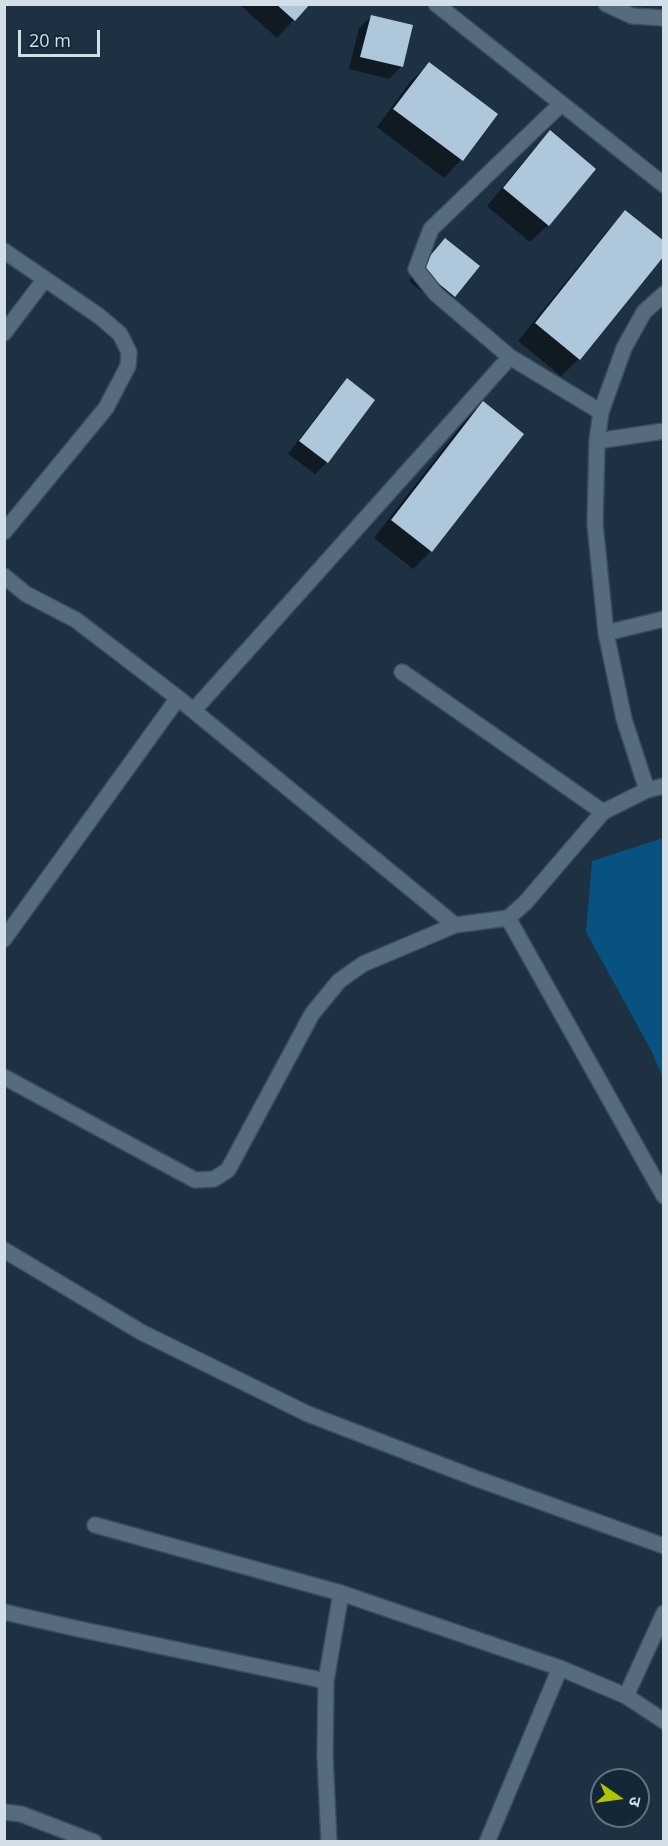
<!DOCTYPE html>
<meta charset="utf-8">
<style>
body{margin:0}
#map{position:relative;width:668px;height:1846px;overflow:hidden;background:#1d3142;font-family:"Open Sans","Noto Sans Devanagari",sans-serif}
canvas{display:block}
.frame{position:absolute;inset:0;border:6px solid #d2dee8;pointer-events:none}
.north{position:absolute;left:590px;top:1768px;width:60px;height:60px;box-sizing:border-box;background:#142737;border:2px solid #60707e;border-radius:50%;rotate:103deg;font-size:16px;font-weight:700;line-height:24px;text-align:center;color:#d2dee8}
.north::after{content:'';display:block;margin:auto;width:21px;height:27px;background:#b0c501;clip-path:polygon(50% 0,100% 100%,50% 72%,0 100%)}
.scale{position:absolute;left:18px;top:30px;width:82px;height:27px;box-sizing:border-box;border:3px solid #d2dee8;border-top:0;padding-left:8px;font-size:18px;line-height:21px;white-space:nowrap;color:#d2dee8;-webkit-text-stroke:4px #142737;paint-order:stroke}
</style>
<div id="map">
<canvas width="668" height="1846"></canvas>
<div class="frame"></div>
<div class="north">उ</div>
<div class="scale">20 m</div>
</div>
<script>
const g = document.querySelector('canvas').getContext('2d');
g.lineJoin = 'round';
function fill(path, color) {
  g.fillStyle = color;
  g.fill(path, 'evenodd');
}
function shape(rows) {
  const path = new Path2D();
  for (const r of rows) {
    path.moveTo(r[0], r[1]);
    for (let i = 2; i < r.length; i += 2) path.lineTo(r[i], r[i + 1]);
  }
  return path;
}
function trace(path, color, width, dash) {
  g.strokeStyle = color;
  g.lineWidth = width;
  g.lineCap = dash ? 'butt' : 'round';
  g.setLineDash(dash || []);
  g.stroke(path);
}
const water = shape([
 [663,838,664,838,663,1078,651,1050,586,932,592,861]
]);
const shadow = shape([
 [239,4,308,4,277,38],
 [372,16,412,26,401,67,389,79,349,69,359,28],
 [429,64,496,114,461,160,444,178,377,127,411,81],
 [550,132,548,225,530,242,487,206,533,150],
 [625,212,579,359,561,376,518,341,608,230],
 [445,240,454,296,442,308,409,281],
 [347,380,327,462,315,474,288,454,335,392],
 [483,403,522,434,431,551,413,569,374,538,465,421]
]);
const building = shape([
 [276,4,310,4,295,21],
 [371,15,413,25,403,67,360,57],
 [429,62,498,114,463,161,393,109],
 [550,130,596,169,549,226,503,188],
 [625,210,664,241,664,256,580,360,535,323],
 [445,238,480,266,455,297,420,268],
 [347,378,375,400,328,463,299,441],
 [483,401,524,434,432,552,391,520]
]);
const minor = shape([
 [436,4,664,185],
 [606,4,632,16,664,18],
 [561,104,431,229,416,269,436,294,510,357,601,412],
 [4,251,99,316,120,334,129,352,128,366,106,408,4,532],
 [4,333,45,279],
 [597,441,664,431],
 [4,576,26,594,76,620,178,698,455,925],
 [606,633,664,619],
 [402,672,603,812],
 [194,710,510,357],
 [647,790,624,719,606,633,595,524,597,441,601,412,624,348,644,312,664,294],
 [508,918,664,1196],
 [4,939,178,698],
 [4,1077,195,1180,214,1179,228,1170,312,1014,339,981,363,964,455,925,508,918,525,903,603,812,647,790,664,786],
 [4,1250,141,1332,308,1414,475,1478,664,1546],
 [95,1525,341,1593,560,1668],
 [4,1612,74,1628,326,1681],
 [626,1696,664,1721],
 [4,1812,21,1814,94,1842],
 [329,1842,325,1756,326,1681,341,1593],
 [487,1842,560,1668,626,1696,664,1613]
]);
fill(water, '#085281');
fill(shadow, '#0007');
fill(building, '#afc7db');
trace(minor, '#3b4c5a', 18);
trace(minor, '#566c7e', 15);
</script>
